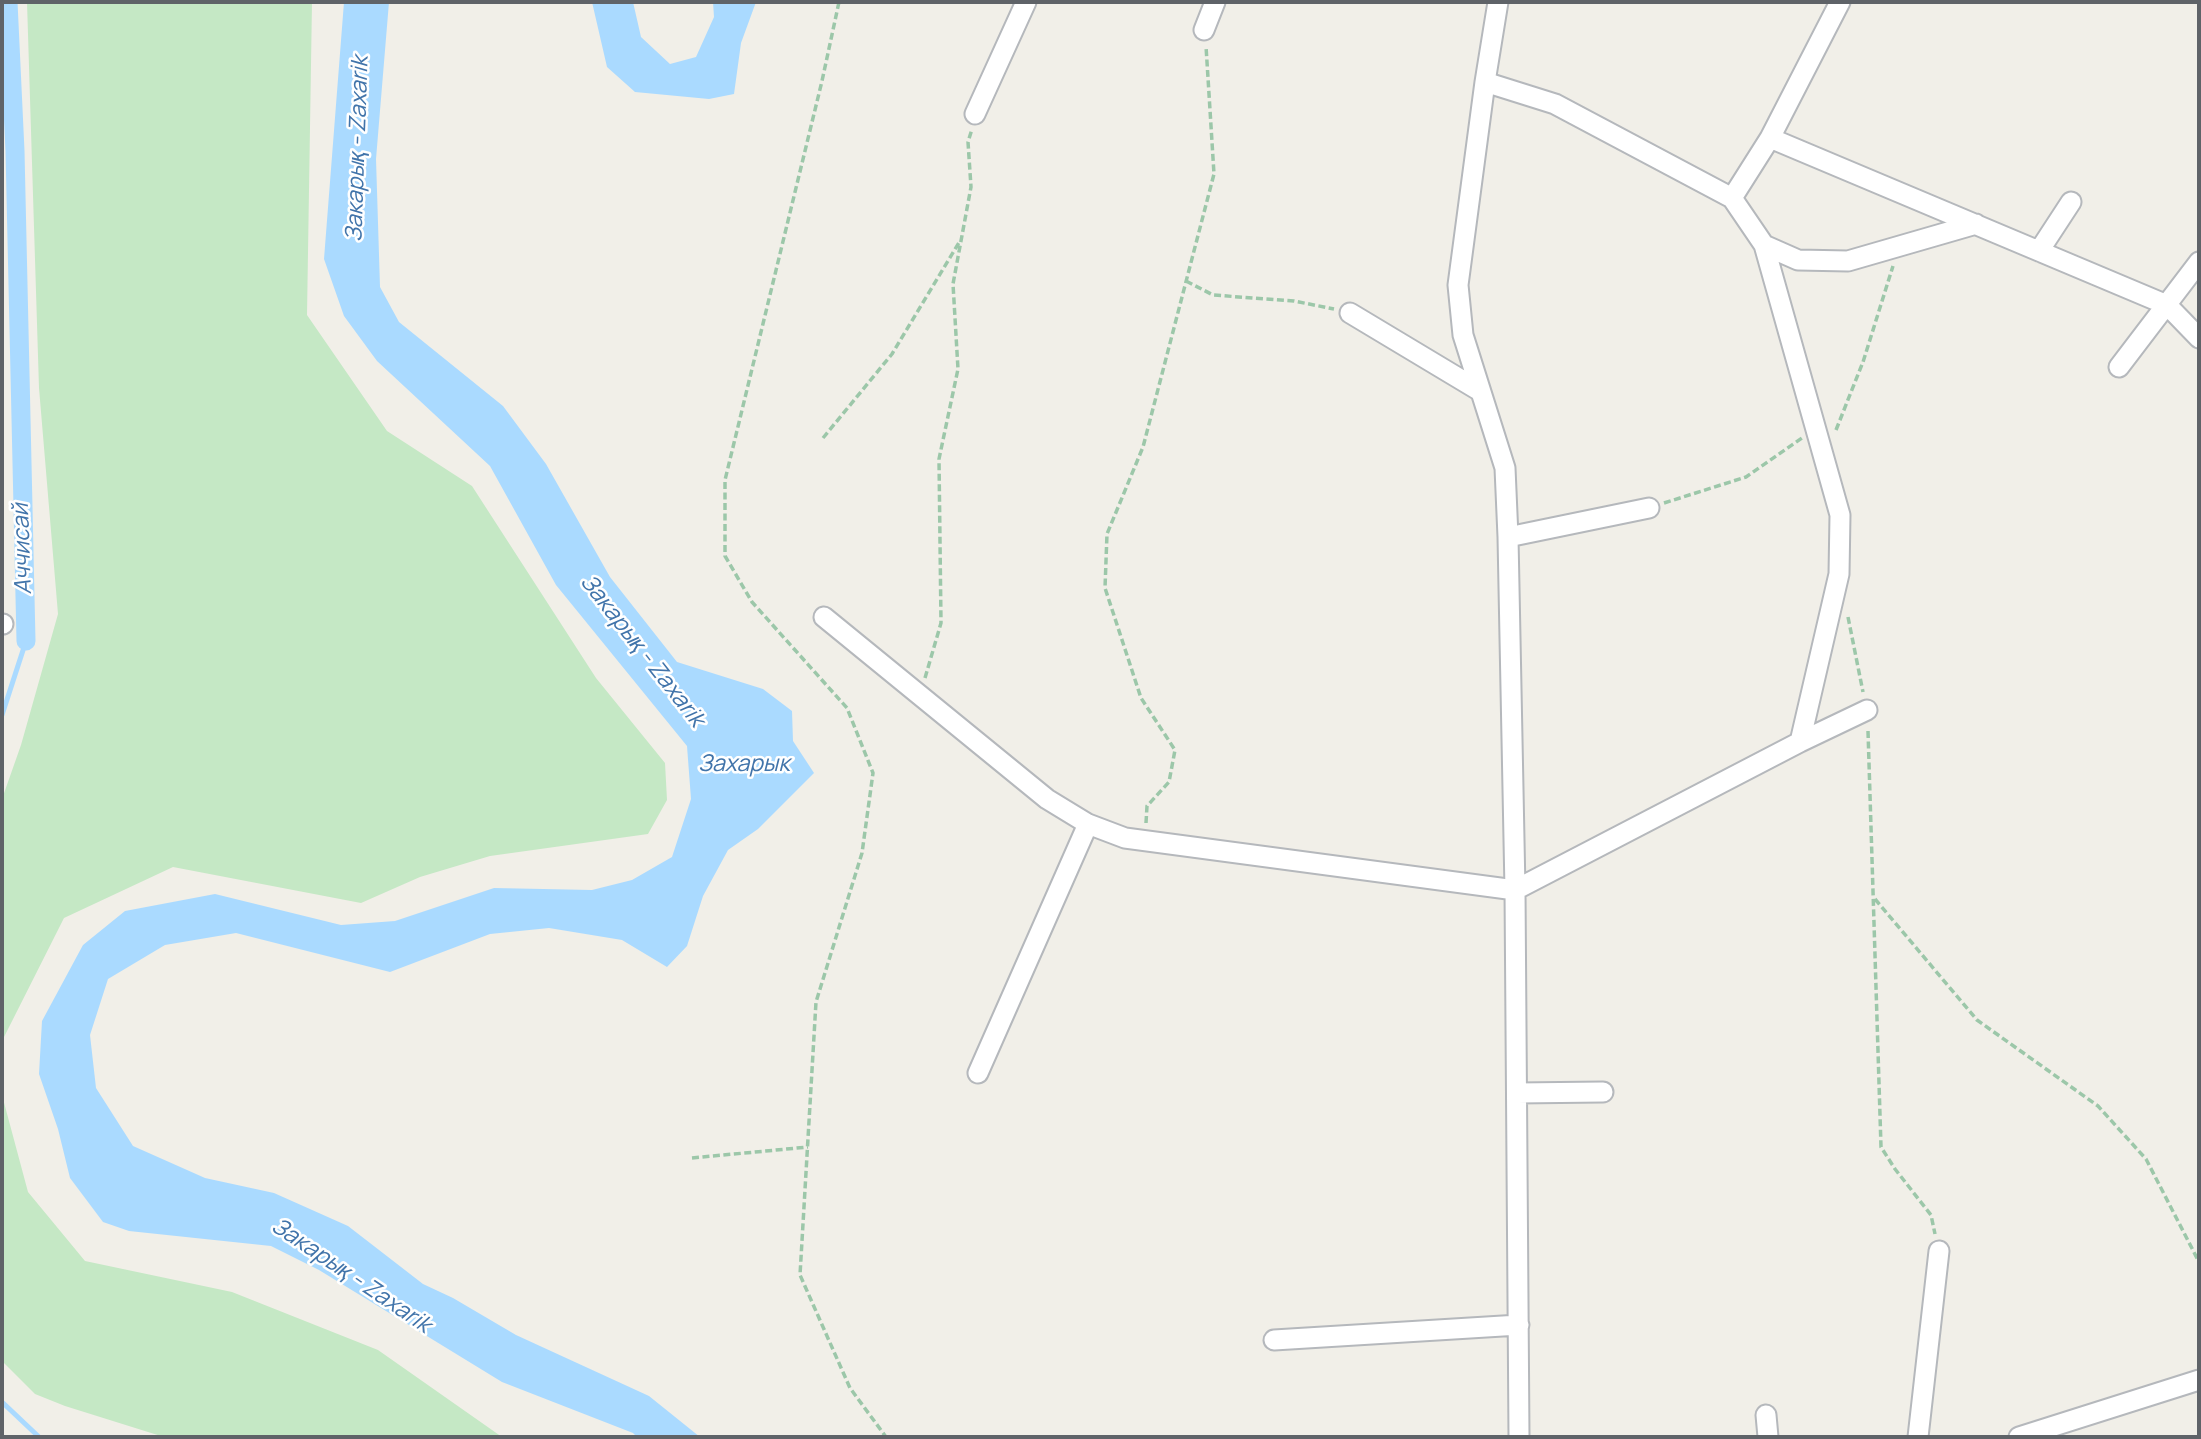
<!DOCTYPE html>
<meta charset="utf-8">
<style>
body{margin:0}
#map{position:relative;width:2201px;height:1439px;overflow:hidden;background:#f1efe8;font-family:Manrope,sans-serif}
canvas{display:block}
.frame{position:absolute;inset:0;border:4px solid #5f6368;pointer-events:none}
</style>
<div id="map">
<canvas width="2201" height="1439"></canvas>
<div class="frame"></div>
</div>
<script>
const g = document.querySelector('canvas').getContext('2d');
g.lineJoin = 'round';
function fill(path, color) {
  g.fillStyle = color;
  g.fill(path, 'evenodd');
}
function shape(rows) {
  const path = new Path2D();
  for (const r of rows) {
    path.moveTo(r[0], r[1]);
    for (let i = 2; i < r.length; i += 2) path.lineTo(r[i], r[i + 1]);
  }
  return path;
}
function trace(path, color, width, dash) {
  g.strokeStyle = color;
  g.lineWidth = width;
  g.lineCap = dash ? 'butt' : 'round';
  g.setLineDash(dash || []);
  g.stroke(path);
}
function drawText(font, color, halo, rows, align = 'center') {
  g.font = font + ' Manrope,sans-serif';
  g.lineWidth = 5;
  g.setLineDash([]);
  g.textBaseline = 'middle';
  g.strokeStyle = halo;
  g.fillStyle = color;
  for (const [text, x, y, turn = 0] of rows) {
    g.save();
    g.translate(x, y);
    g.rotate((+turn || 0) * Math.PI / 180);
    g.textAlign = isNaN(turn) ? turn : align;
    if (halo) g.strokeText(text, 0, 0);
    g.fillText(text, 0, 0);
    g.restore();
  }
}
const green = shape([
 [27,2,312,2,307,315,387,431,472,486,596,678,665,763,667,800,648,834,490,856,420,877,361,903,173,867,64,918,2,1041,2,799,21,745,58,614,39,388],
 [2,1095,28,1192,85,1261,232,1292,378,1350,502,1437,164,1437,65,1406,35,1394,2,1361]
]);
const water = shape([
 [344,2,389,2,376,159,380,287,399,322,503,406,546,464,610,577,677,662,763,689,792,711,793,741,814,773,758,829,728,850,703,896,687,946,667,967,622,940,549,928,490,934,390,972,236,933,165,945,108,979,90,1035,96,1088,133,1146,205,1178,274,1193,348,1226,423,1284,453,1298,516,1335,649,1396,700,1437,637,1437,633,1433,502,1382,319,1270,271,1246,129,1231,103,1222,70,1178,58,1129,39,1074,42,1021,83,945,125,911,215,894,341,925,395,921,494,888,592,890,632,880,672,857,691,799,687,746,556,585,490,466,377,361,344,316,324,259],
 [592,2,633,2,641,37,670,64,696,57,714,17,713,2,756,2,741,43,734,94,709,99,635,92,607,67]
]);
const stream = shape([
 [2,715,26,641],
 [2,1402,39,1437]
]);
const canal = shape([
 [8,2,15,151,26,641]
]);
const path = shape([
 [839,2,822,81,725,480,725,556,752,602,847,708,873,773,862,853,816,1002,800,1275,850,1388,886,1437],
 [1186,281,1213,295,1294,301,1334,309],
 [1836,430,1863,362,1893,266],
 [823,438,892,354,960,241],
 [1664,503,1746,477,1802,438],
 [1848,617,1863,692],
 [925,678,941,623,939,459,958,369,953,284,971,187,968,142,972,129],
 [1868,731,1881,1147,1895,1169,1931,1215,1935,1234],
 [1146,823,1147,806,1169,782,1175,750,1141,698,1105,588,1107,534,1143,447,1214,174,1206,46],
 [1875,899,1977,1020,2098,1106,2146,1159,2199,1262],
 [692,1158,808,1147]
]);
const minor = shape([
 [1498,2,1485,82,1458,285,1463,335,1505,468,1508,537,1515,890,1519,1437],
 [1204,30,1215,2],
 [1485,82,1555,104,1732,198,1770,138,1840,2],
 [975,114,1026,2],
 [1770,138,2167,305,2199,338],
 [1732,198,1764,245,1840,515,1839,574,1800,742],
 [1764,245,1798,260,1848,261,1976,224],
 [2039,251,2071,202],
 [1350,313,1480,391],
 [2119,367,2199,262],
 [1508,537,1649,508],
 [824,617,1047,799,1088,824,1125,838,1515,890,1800,742,1867,710],
 [2,624,3,624],
 [978,1073,1088,824],
 [1517,1093,1603,1092],
 [1274,1340,1519,1325],
 [1766,1415,1768,1437],
 [1918,1437,1939,1251],
 [2019,1437,2199,1380]
]);
const waterNames = [
 ["Закарық - Zaxarik",358,149,-88],
 ["Аччисай",23,549,-92],
 ["Закарық - Zaxarik",642,651,52],
 ["Захарык",744,765],
 ["Закарық - Zaxarik",351,1276,34]
];
fill(green, '#c5e8c5');
fill(water, '#aadaff');
trace(stream, '#aadaff', 5);
trace(canal, '#aadaff', 19);
trace(minor, '#b5b8bc', 23);
trace(path, '#9cc7a9', 3.5, [7, 3.5]);
trace(minor, '#fff', 19);
drawText('italic 23px', '#4174aa', '#fff', waterNames);
</script>
